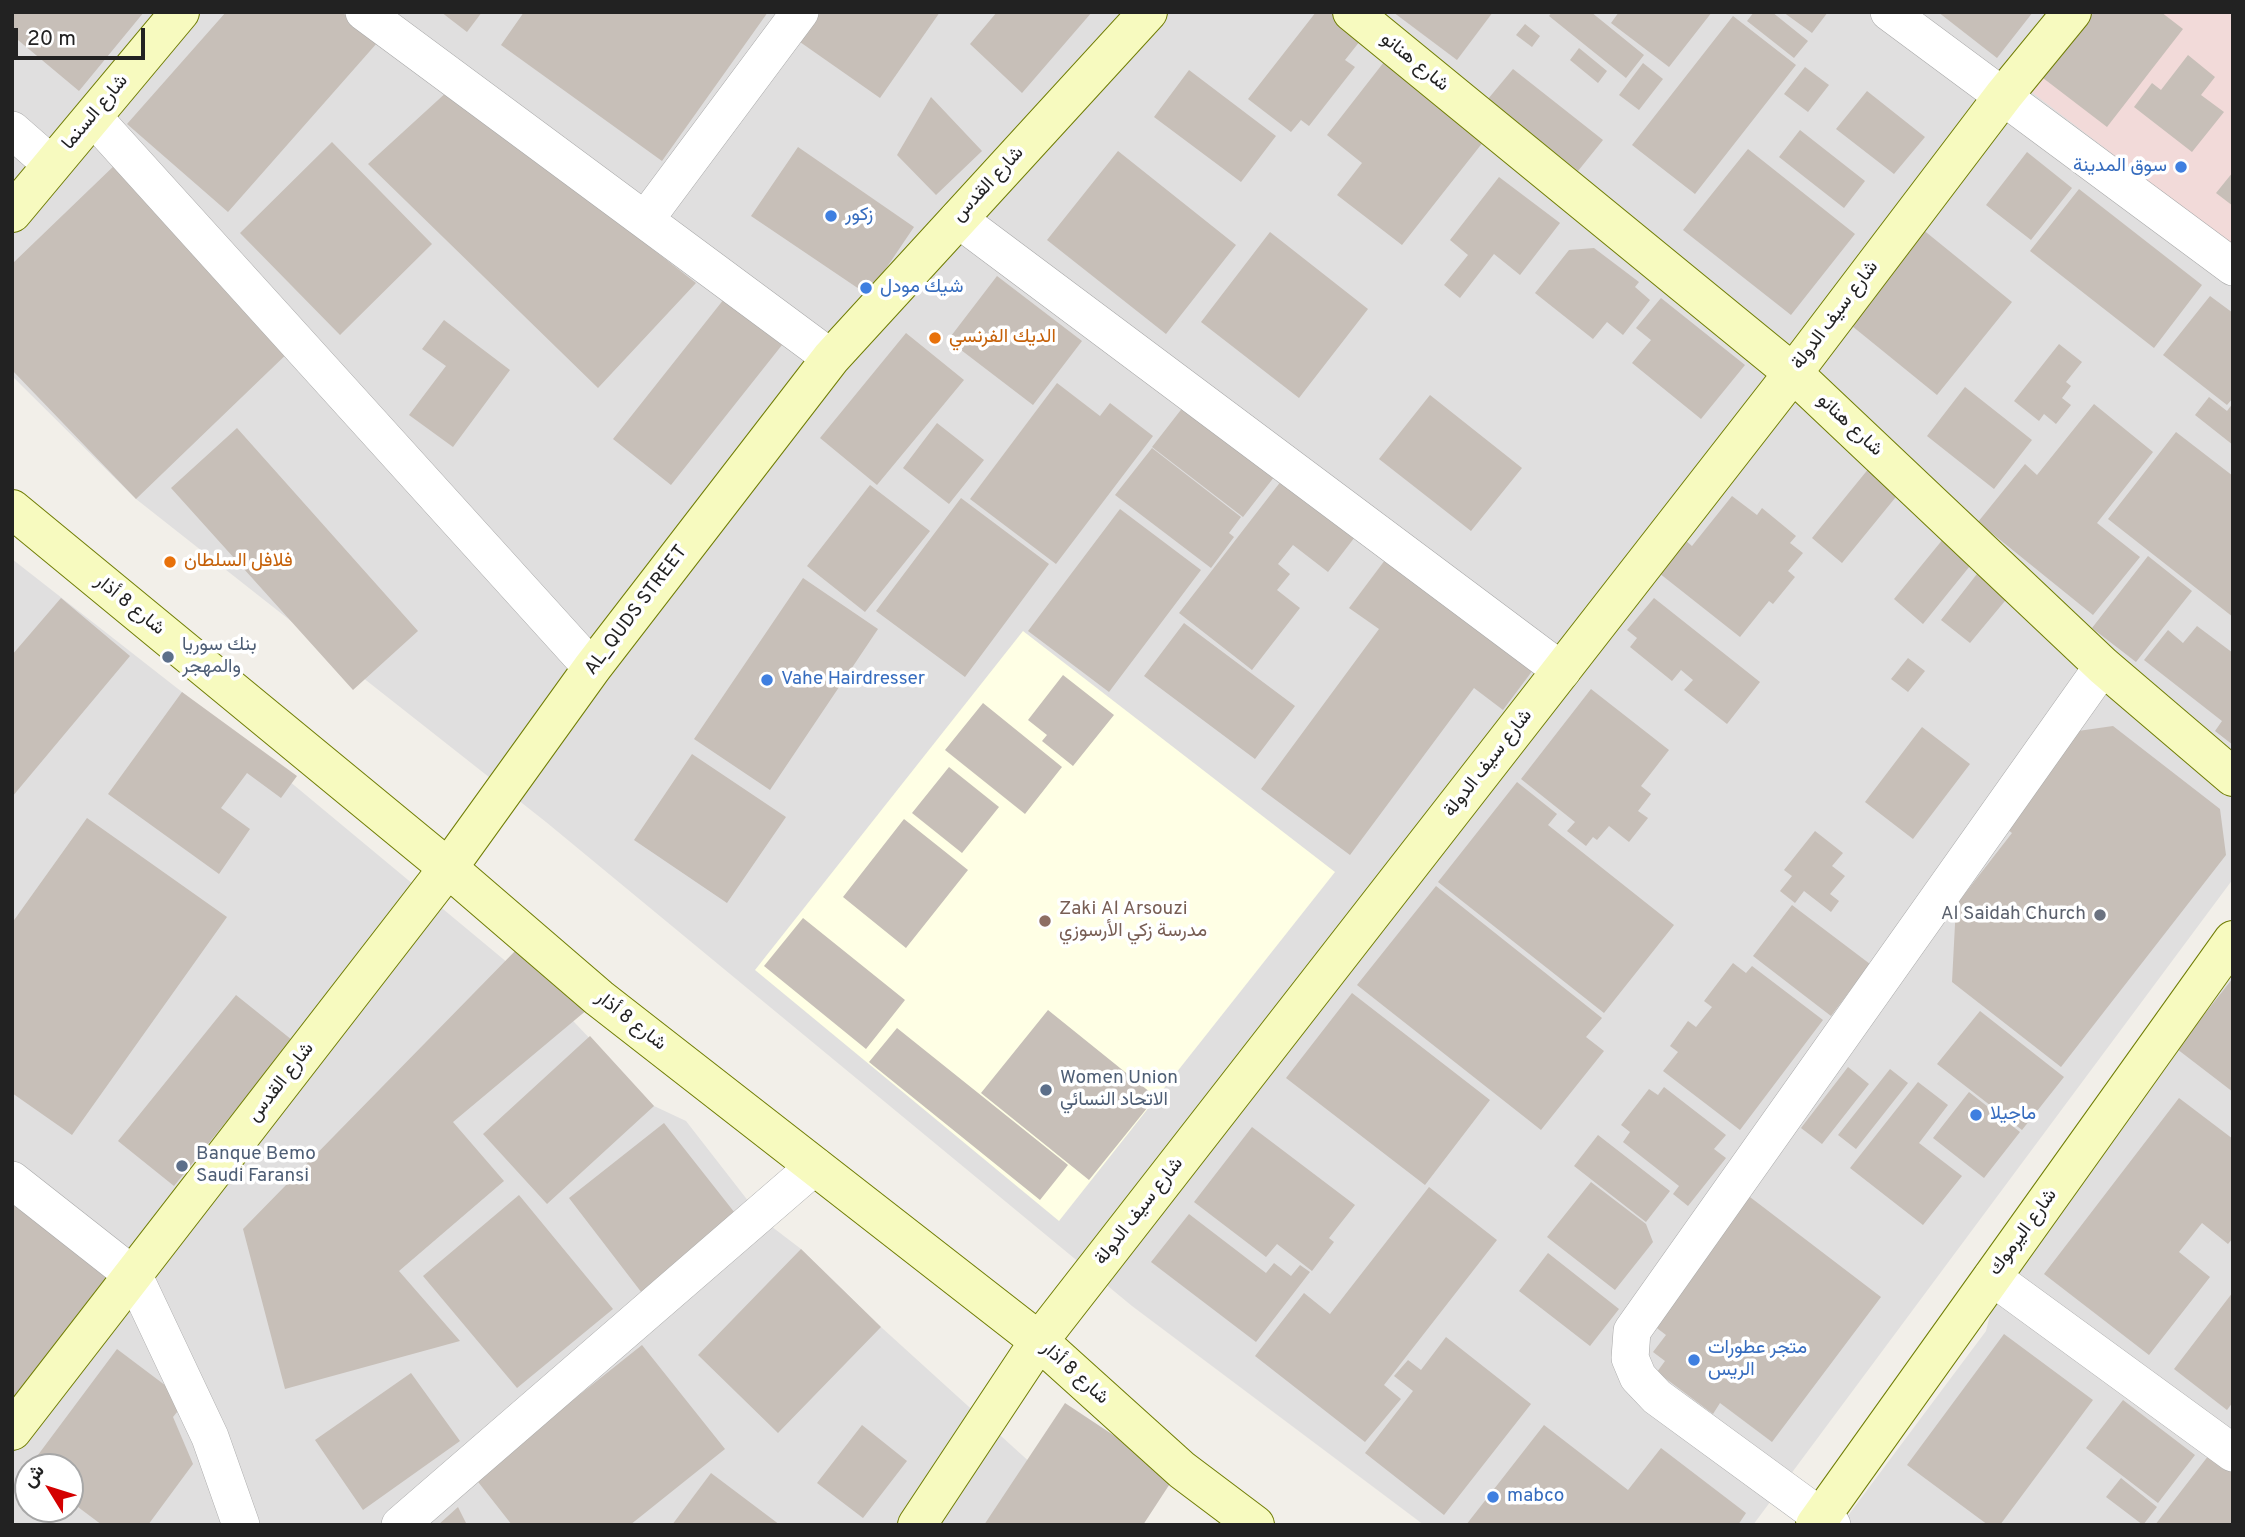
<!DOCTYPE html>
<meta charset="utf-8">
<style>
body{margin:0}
#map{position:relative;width:2245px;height:1537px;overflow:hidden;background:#f2efe9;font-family:Overpass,Vazirmatn,sans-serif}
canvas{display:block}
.frame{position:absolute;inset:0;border:14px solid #222;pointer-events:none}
.north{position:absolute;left:14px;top:1453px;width:70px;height:70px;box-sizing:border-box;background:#fff;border:2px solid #a7a7a7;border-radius:50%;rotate:308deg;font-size:19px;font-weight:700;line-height:28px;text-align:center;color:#222}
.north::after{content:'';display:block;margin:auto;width:24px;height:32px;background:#d40000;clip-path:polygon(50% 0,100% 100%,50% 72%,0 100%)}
.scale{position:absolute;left:14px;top:28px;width:131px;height:32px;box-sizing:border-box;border:4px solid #222;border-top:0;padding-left:9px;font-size:21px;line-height:24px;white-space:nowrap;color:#222;-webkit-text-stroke:5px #fff;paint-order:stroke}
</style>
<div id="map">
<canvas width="2245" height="1537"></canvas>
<div class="frame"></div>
<div class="north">ش</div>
<div class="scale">20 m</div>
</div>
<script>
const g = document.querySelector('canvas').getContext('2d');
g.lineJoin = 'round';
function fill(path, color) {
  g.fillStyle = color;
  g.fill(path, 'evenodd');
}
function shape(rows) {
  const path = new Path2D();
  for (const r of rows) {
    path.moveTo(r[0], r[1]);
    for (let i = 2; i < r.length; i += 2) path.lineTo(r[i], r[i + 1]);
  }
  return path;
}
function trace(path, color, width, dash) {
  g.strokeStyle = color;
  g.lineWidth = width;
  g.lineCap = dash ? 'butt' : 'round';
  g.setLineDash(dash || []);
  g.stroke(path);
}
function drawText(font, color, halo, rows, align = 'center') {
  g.font = font + ' Overpass,Vazirmatn,sans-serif';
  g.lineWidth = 7;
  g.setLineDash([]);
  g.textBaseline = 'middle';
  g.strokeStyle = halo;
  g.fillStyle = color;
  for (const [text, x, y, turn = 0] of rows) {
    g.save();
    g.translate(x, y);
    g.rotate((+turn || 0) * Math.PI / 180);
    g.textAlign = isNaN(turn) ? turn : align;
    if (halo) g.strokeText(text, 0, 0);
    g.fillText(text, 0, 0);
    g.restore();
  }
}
const residential = shape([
 [12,12,2233,12,2233,879,1753,1525,1424,1525,1132,1306,546,822,136,499,12,376],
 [12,559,182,692,556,1003,654,1106,686,1121,763,1220,801,1249,881,1327,1099,1525,12,1525],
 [28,1467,70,1467,70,1509,28,1509],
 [2233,969,2233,1525,1841,1525,1986,1331,1998,1283]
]);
const commercial = shape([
 [2085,12,2233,12,2233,246,2025,87]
]);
const education = shape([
 [1023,631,1335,872,1059,1221,755,970]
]);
const building = shape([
 [12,12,144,12,79,91,12,35],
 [226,12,342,12,377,43,228,212,127,124],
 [441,12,482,12,467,32],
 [524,12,768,12,662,161,501,45],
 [821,12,940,12,880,98,800,42],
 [997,12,1092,12,1022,93,970,44],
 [1316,12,1333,12,1364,36,1345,60,1355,67,1309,126,1301,120,1291,132,1248,99],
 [1393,12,1493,12,1457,60],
 [1552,12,1591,12,1644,55,1626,78,1549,16],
 [1619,12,1712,12,1669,67,1611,23],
 [1754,12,1772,12,1808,41,1794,58,1747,21],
 [1783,12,1828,12,1812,33],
 [1938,12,2033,12,1997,58],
 [2094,12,2161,12,2183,29,2107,127,2043,78],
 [1733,16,1796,65,1695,194,1632,145],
 [1525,24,1540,36,1532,47,1516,35],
 [1579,48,1607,71,1598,83,1570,60],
 [1391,53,1491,132,1402,245,1337,195,1362,163,1327,135],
 [2188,55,2215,77,2201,95,2224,112,2192,152,2134,107,2152,83,2161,90],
 [1643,63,1663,79,1639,110,1619,95],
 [1805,67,1829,85,1808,112,1784,94],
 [1513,69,1603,140,1578,171,1488,99],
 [1189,70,1276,136,1241,182,1154,117],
 [449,90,696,283,598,388,368,164],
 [1867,91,1925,137,1894,174,1836,129],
 [931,97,982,151,936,195,897,155],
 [1800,130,1865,181,1844,208,1779,157],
 [332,142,432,244,340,335,240,233],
 [798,147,914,227,868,295,751,216],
 [1748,149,1855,234,1791,315,1683,230],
 [1118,151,1236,245,1166,334,1047,240],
 [2027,152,2072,188,2031,240,1986,205],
 [118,162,295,346,136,499,12,370,12,264],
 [2233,172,2233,206,2216,193],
 [1499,177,1560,223,1520,275,1494,254,1460,298,1444,285,1468,255,1450,240],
 [2079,189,2202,285,2154,348,2030,251],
 [1916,224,2012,302,1937,395,1841,317],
 [1270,232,1368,309,1299,398,1201,322],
 [1594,248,1639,282,1635,287,1650,300,1623,335,1607,322,1593,339,1535,293,1569,250],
 [997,276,1082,341,1033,405,948,340],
 [2210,296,2233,313,2233,398,2227,405,2163,355],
 [1661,298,1745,365,1701,419,1632,363,1651,340,1636,328],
 [724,299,782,345,671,485,613,439],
 [444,320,510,370,453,447,409,415,446,366,422,349],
 [906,333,964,380,877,485,820,438],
 [2059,344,2082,362,2066,382,2071,386,2062,398,2071,405,2056,424,2044,414,2039,421,2014,401],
 [1057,383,1100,416,1110,403,1153,436,1056,564,970,499],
 [1965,387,2032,440,1994,489,1927,436],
 [1430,395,1522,468,1471,531,1379,459],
 [2209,397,2227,411,2233,403,2233,445,2195,415],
 [1187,402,1278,472,1243,517,1152,447],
 [2094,404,2153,452,2097,523,2140,557,2093,615,1978,522,2025,464,2037,475],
 [937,423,984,460,949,504,903,468],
 [237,428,418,631,353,690,171,488],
 [2176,432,2233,476,2233,617,2108,519],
 [1152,448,1241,517,1229,533,1234,537,1211,568,1115,495],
 [1874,462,1904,487,1842,563,1812,538],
 [1285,476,1358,533,1328,572,1293,545,1278,564,1290,574,1277,590,1300,608,1252,670,1179,613],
 [870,485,930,531,865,612,807,566],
 [1732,496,1757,515,1762,508,1796,536,1790,543,1803,553,1788,571,1795,577,1773,604,1769,601,1740,637,1659,573,1685,540,1692,546],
 [961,498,1049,564,965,677,876,611],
 [1120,509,1201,570,1109,692,1028,631],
 [1948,533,1978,556,1923,624,1894,599],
 [1388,556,1536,666,1503,710,1474,688,1350,855,1261,789,1379,629,1349,608],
 [2148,556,2192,591,2136,662,2092,628],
 [1984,565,2014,590,1970,643,1941,620],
 [803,578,878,629,770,790,694,739],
 [61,598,130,656,12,797,12,655],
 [1654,598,1760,682,1727,724,1684,690,1693,680,1681,670,1672,681,1630,647,1637,638,1627,630],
 [1184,623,1295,706,1255,759,1144,676],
 [2197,626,2233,653,2233,745,2215,731,2222,721,2144,660,2168,630,2183,643],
 [1908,658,1925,671,1908,692,1891,679],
 [1063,675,1114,715,1073,766,1042,741,1047,735,1028,720],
 [1591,689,1669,750,1641,786,1651,794,1638,811,1648,818,1629,842,1609,826,1597,840,1593,837,1586,846,1567,831,1575,822,1521,779],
 [182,692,297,776,281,798,247,773,221,808,250,829,219,874,108,794],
 [983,703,1062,767,1025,814,945,750],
 [2113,726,2220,809,2226,855,2061,1067,1952,982,1956,905,2012,833,2004,827,2078,731],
 [1922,727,1970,764,1913,839,1865,802],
 [692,754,786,817,727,903,634,840],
 [949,767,999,807,962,853,912,813],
 [1517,782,1557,814,1548,825,1674,925,1604,1013,1438,882],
 [87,818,227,917,72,1135,12,1093,12,923],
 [904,819,968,870,906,948,843,897],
 [1815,831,1843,853,1832,866,1845,876,1830,894,1839,901,1831,912,1804,891,1795,903,1780,891,1792,876,1784,870],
 [1436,886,1602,1018,1586,1037,1604,1051,1541,1130,1357,985],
 [1792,905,1870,964,1831,1016,1753,956],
 [803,918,905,1000,866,1049,764,966],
 [517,949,594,1004,453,1122,504,1181,399,1271,460,1341,285,1389,243,1229],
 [1733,963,1746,973,1752,966,1823,1020,1740,1130,1663,1071,1678,1052,1670,1046,1688,1021,1696,1027,1712,1007,1704,1001],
 [2233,978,2233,1092,2177,1049],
 [1352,993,1490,1100,1425,1185,1286,1078],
 [236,995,292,1040,174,1186,118,1141],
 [1048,1010,1156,1097,1089,1180,981,1093],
 [1980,1011,2064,1077,2022,1130,1937,1064],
 [897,1028,1068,1165,1040,1200,869,1062],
 [590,1036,654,1106,547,1204,483,1134],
 [1848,1067,1869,1084,1822,1144,1801,1128],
 [1890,1069,1908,1083,1856,1149,1838,1135],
 [1918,1082,1948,1105,1919,1143,1962,1176,1923,1225,1850,1168],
 [1664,1087,1726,1135,1714,1149,1726,1158,1688,1206,1673,1194,1679,1186,1623,1142,1630,1132,1621,1125,1649,1089,1658,1095],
 [1969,1092,2020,1132,1984,1178,1933,1138],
 [2179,1098,2233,1139,2233,1238,2228,1244,2202,1223,2179,1252,2210,1277,2149,1355,2044,1274],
 [664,1123,742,1222,645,1297,569,1198],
 [1252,1127,1355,1205,1329,1238,1334,1242,1312,1271,1277,1244,1266,1257,1194,1202],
 [1598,1135,1670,1191,1646,1222,1574,1166],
 [1591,1182,1646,1224,1653,1242,1615,1290,1547,1237],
 [1429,1187,1497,1240,1384,1385,1401,1399,1365,1442,1255,1356,1304,1293,1330,1314],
 [1746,1194,1881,1297,1772,1442,1720,1403,1713,1414,1657,1372,1665,1361,1653,1352,1666,1335,1649,1322],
 [519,1195,613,1309,517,1388,423,1276],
 [12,1197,119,1280,12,1417],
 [1189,1214,1266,1273,1274,1263,1291,1276,1300,1265,1310,1272,1256,1342,1151,1262],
 [801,1249,881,1327,778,1433,698,1355],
 [1548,1253,1619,1309,1590,1346,1519,1291],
 [2233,1292,2233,1402,2227,1410,2174,1369],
 [2004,1334,2093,1400,2000,1525,1988,1525,1907,1465],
 [1446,1337,1531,1404,1444,1515,1365,1453,1413,1391,1394,1376,1408,1360,1421,1370],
 [642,1345,725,1449,630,1525,512,1525,475,1478],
 [117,1349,186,1401,173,1417,193,1464,148,1525,102,1525,70,1501,70,1467,29,1467],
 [411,1373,460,1441,363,1510,315,1440],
 [2123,1400,2195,1455,2158,1503,2086,1448],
 [1065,1403,1175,1476,1143,1525,984,1525],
 [862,1425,907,1461,863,1518,817,1483],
 [1544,1425,1628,1490,1661,1448,1746,1513,1738,1525,1466,1525],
 [2212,1451,2233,1467,2233,1525,2155,1525],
 [711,1473,780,1525,672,1525],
 [2121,1478,2157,1507,2143,1525,2106,1497],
 [458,1507,467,1525,438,1525]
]);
const street = shape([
 [364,12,831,358],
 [1889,12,2233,267],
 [93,117,592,668],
 [12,130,52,165],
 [958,219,1562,671],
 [645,220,800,12],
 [12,1180,134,1276,210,1437,241,1525],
 [1992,1277,2233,1453],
 [400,1525,815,1166],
 [1832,1525,1657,1397,1638,1377,1630,1358,1632,1331,2103,666]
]);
const secondary = shape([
 [1352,12,1793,373,2103,666,2233,777],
 [12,213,180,12],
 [12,509,448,868,599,998,1039,1341,1182,1470,1255,1525],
 [12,1431,448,868,592,668,831,358,1148,12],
 [917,1525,1039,1341,1793,373,2004,95,2072,12],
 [1815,1525,2233,940]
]);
const markers = [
 [2181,167,7,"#3f7fe0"],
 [831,216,7,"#3f7fe0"],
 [866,288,7,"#3f7fe0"],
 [935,338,7,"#e8710a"],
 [170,562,7,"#e8710a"],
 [168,657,7,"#5c6f8a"],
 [767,680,7,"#3f7fe0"],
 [2100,915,7,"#6b7280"],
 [1045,921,7,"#8d6e63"],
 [1046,1090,7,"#5c6f8a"],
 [1976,1115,7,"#3f7fe0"],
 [182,1166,7,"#5c6f8a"],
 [1694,1360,7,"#3f7fe0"],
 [1493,1497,7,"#3f7fe0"]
];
const streetNames = [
 ["شارع هنانو",1414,63,39],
 ["شارع السنما",96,113,-50],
 ["شارع القدس",989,185,-47],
 ["شارع سيف الدولة",1836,316,-53],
 ["شارع هنانو",1849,426,43],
 ["شارع 8 أذار",129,606,39],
 ["AL_QUDS STREET",637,611,-53],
 ["شارع سيف الدولة",1489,764,-52],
 ["شارع 8 أذار",630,1022,38],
 ["شارع القدس",282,1083,-52],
 ["شارع سيف الدولة",1140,1212,-52],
 ["شارع اليرموك",2024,1233,-54],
 ["شارع 8 أذار",1074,1374,42]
];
const shopNames = [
 ["سوق المدينة",2167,167,"right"],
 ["زكور",845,216],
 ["شيك مودل",880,288],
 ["Vahe Hairdresser",781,680],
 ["ماجيلا",1990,1115],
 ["متجر عطورات",1708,1349],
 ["الريس",1708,1371],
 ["mabco",1507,1497]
];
const foodNames = [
 ["الديك الفرنسي",949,338],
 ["فلافل السلطان",184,562]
];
const serviceNames = [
 ["بنك سوريا",182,646],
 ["والمهجر",182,668],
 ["Women Union",1060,1079],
 ["الاتحاد النسائي",1060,1101],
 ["Banque Bemo",196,1155],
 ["Saudi Faransi",196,1177]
];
const educationNames = [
 ["Zaki Al Arsouzi",1059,910],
 ["مدرسة زكي الأرسوزي",1059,932]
];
const worshipNames = [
 ["Al Saidah Church",2086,915]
];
fill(residential, '#e0dfdf');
fill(commercial, '#f2dad9');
fill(education, '#ffffe5');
fill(building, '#c7bfb8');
trace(street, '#a9a9a9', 38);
trace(secondary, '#707d05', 40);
trace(street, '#fff', 37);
trace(secondary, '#f7fabf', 38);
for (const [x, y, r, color] of markers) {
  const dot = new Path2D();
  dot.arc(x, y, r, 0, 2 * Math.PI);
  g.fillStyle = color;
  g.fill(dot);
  trace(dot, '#fff', 2.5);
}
drawText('19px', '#222', '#fff', streetNames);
drawText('19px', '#366cbe', '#fff', shopNames, 'left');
drawText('19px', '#c56008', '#fff', foodNames, 'left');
drawText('19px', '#4e5e75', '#fff', serviceNames, 'left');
drawText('19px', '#785e54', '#fff', educationNames, 'left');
drawText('19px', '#5b616d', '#fff', worshipNames, 'right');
</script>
